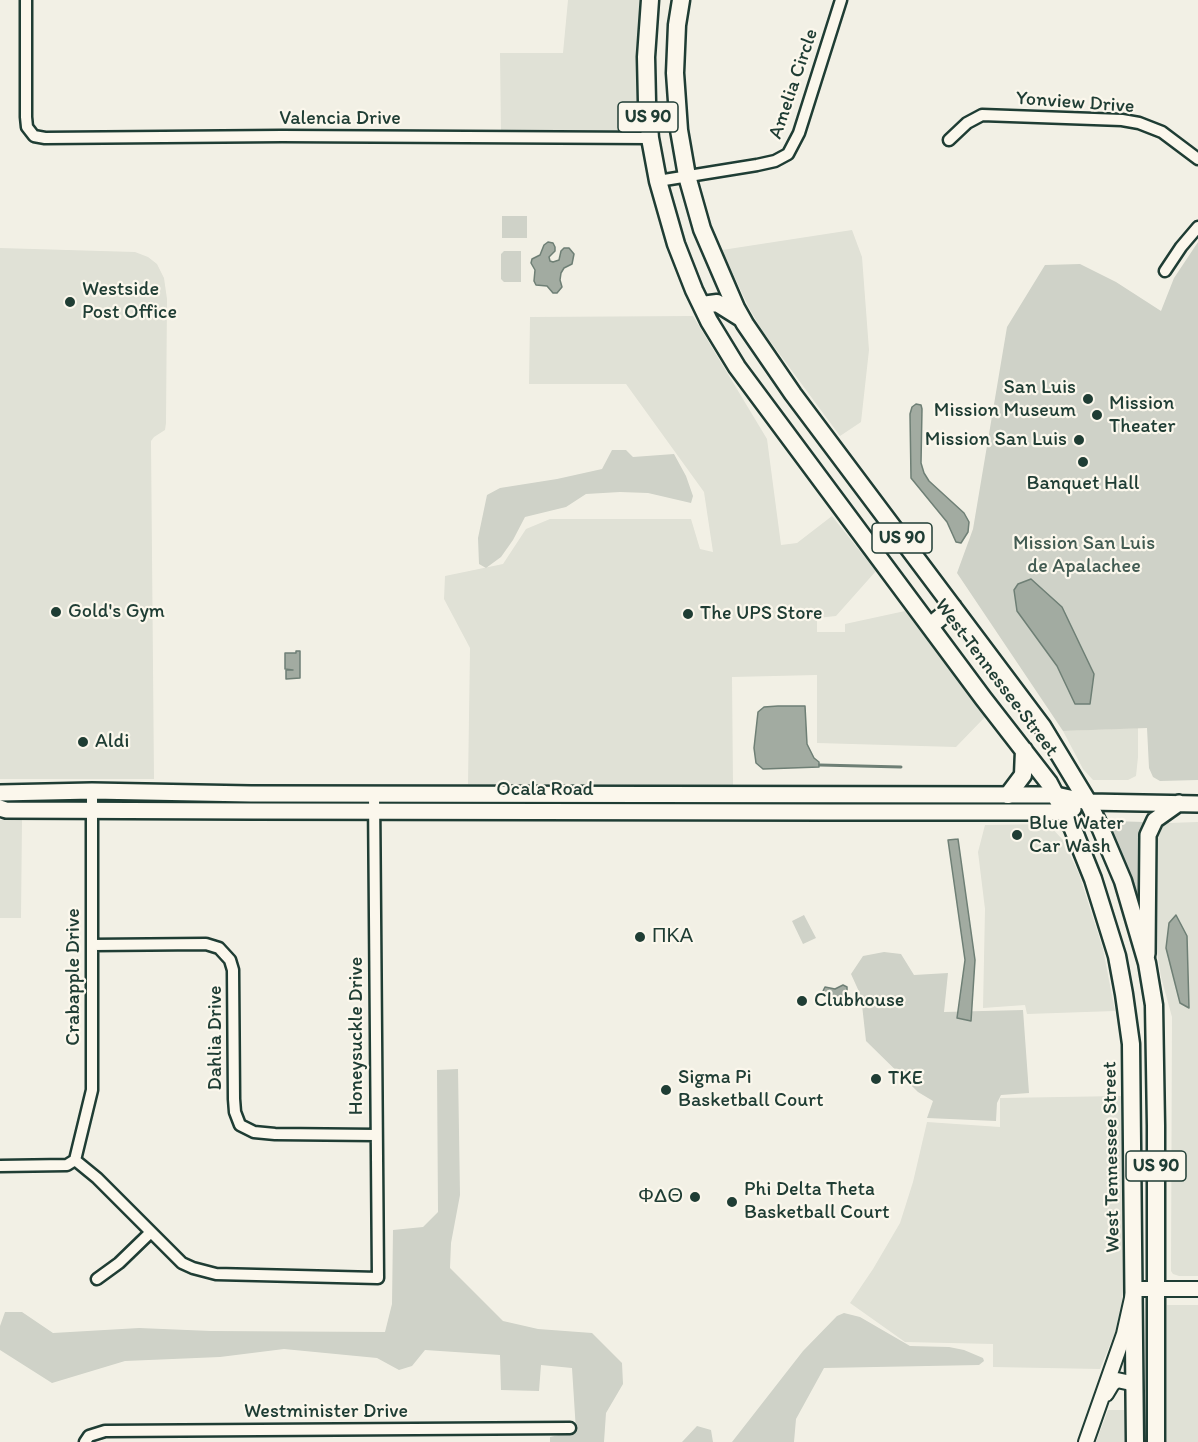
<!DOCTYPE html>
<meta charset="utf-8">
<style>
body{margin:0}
canvas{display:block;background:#f2f0e5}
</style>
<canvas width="1198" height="1442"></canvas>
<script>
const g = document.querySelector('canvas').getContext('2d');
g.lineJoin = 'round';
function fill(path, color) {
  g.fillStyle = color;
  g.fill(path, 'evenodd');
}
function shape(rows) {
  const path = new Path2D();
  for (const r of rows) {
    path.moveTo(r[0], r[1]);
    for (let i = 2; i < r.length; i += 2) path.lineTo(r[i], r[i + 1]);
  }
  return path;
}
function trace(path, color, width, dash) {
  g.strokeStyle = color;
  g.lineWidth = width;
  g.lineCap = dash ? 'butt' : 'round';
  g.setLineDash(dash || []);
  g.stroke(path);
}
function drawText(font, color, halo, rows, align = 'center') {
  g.font = font + ' Itim,sans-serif';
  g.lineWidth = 4.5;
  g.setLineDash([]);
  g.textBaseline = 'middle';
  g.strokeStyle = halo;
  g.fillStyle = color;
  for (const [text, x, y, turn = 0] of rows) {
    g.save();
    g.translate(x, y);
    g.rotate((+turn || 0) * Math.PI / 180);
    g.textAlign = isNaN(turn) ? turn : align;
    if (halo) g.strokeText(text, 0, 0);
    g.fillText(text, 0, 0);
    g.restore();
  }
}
const built = shape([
 [568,0,641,0,636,53,638,126,629,131,501,133,500,53,563,53],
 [852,230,862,257,869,350,861,422,840,436,761,329,748,306,722,250],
 [0,248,135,252,148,257,157,264,164,278,167,299,166,423,165,430,154,437,151,441,154,779,0,779],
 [693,316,767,439,781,545,797,543,832,516,876,571,836,616,817,618,817,632,845,632,845,624,905,611,985,717,956,747,817,743,817,675,732,677,733,785,468,784,470,648,444,599,445,576,503,564,526,529,550,519,691,519,700,549,713,552,704,492,626,384,529,384,530,317],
 [1138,728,1138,757,1136,776,1128,780,1093,780,1083,769,1063,731],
 [0,820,22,820,21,918,0,918],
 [1198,822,1198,1276,1179,1276,1173,1274,1171,1271,1172,1017,1161,977,1155,939,1155,839,1159,829,1168,823],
 [1048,824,1063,840,1079,874,1103,949,1115,1011,1027,1014,1025,1005,983,1008,985,909,978,852,985,825],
 [1121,1096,1124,1277,1121,1318,1100,1369,993,1367,993,1344,905,1342,850,1303,873,1269,900,1223,913,1182,927,1122,1000,1127,1000,1098],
 [1167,1305,1198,1305,1198,1442,1167,1442],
 [1108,1410,1124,1410,1124,1442,1096,1442]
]);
const green = shape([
 [502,216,527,216,527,238,502,238],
 [1198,242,1198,780,1160,781,1153,777,1149,768,1147,728,1063,731,957,573,973,529,1007,327,1045,265,1080,264,1116,282,1161,311,1174,278],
 [504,251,521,251,521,282,504,282,501,279,501,254],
 [612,450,626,450,633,457,674,454,686,476,693,496,691,503,648,493,620,492,586,494,566,507,525,517,513,540,501,557,486,568,479,564,478,538,487,495,500,488,557,479,602,469],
 [1111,821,1144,822,1148,824,1141,912,1108,829,1111,828,1108,823],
 [804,915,816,938,803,944,792,921],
 [884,952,901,954,914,975,948,973,944,1012,1023,1010,1029,1093,1001,1095,997,1103,996,1121,927,1118,933,1101,918,1092,866,1041,861,996,851,974,863,956],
 [458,1069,460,1195,451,1243,450,1268,503,1321,538,1329,592,1333,622,1363,623,1384,606,1413,604,1442,550,1442,550,1437,576,1431,572,1368,541,1365,539,1391,501,1390,500,1355,425,1350,412,1366,399,1370,377,1358,284,1349,220,1357,125,1361,52,1383,0,1350,0,1326,5,1312,22,1312,53,1333,139,1328,211,1331,385,1332,392,1304,393,1230,423,1227,438,1212,437,1070],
 [844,1313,860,1317,910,1346,949,1347,964,1350,983,1358,984,1361,979,1365,824,1368,796,1419,794,1442,732,1442,803,1351,837,1316],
 [697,1426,711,1430,713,1442,682,1442]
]);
const water = shape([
 [548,242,553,243,555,247,555,251,549,257,550,261,553,262,559,260,561,251,564,248,569,248,574,254,572,264,564,268,561,273,560,280,562,287,557,293,553,293,547,286,536,285,534,281,535,270,531,263,532,259,540,255,544,245,548,242],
 [916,404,921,405,922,409,921,463,924,473,929,481,964,513,969,522,968,532,961,543,956,542,947,522,911,478,910,414,912,407,916,404],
 [1031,579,1062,607,1094,674,1090,704,1075,704,1057,666,1017,611,1014,590,1018,584,1031,579],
 [296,651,300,651,300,678,286,679,286,670,293,670,285,669,285,653,296,653,296,651],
 [778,706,805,706,807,744,814,758,819,762,819,767,763,769,756,763,754,748,758,712,764,707,778,706],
 [958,839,975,960,971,1021,957,1018,965,960,948,840,958,839],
 [1176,915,1187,936,1189,1008,1180,1003,1166,948,1169,923,1176,915],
 [843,985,847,987,847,991,842,998,837,1001,829,1000,822,993,825,987,835,989,843,985]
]);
const stream = shape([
 [820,765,901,767]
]);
const minor = shape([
 [26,0,26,117,27,127,34,136,45,138,282,136,650,138],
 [949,140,967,123,982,115,1122,120,1139,123,1162,132,1198,159],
 [658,181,757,165,775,161,788,154,799,133,841,0],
 [1165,271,1181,247,1198,227],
 [92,945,206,944,219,948,230,960,233,970,234,1099,235,1112,240,1125,254,1132,275,1134,376,1135],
 [75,1160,97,1178,182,1263,193,1268,216,1274,378,1278,374,794],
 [75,1160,92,1090,92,791],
 [0,1166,67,1165,75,1160],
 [97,1279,119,1263,150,1233],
 [85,1442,89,1436,105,1431,570,1428]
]);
const tertiary = shape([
 [1106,1394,1112,1384,1117,1380,1131,1383,1135,1390],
 [1086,1442,1124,1334,1134,1289,1198,1289]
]);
const secondary = shape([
 [0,793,92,791,251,794,1056,795,1088,802,1198,804],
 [0,808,6,810,252,811,829,812,1065,812,1073,809],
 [1147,954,1148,835,1155,820,1179,803]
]);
const primary = shape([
 [650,0,646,57,647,102,650,138,658,181,676,244,694,290,709,321,737,367,983,698,1049,783,1073,829,1093,879,1117,956,1124,994,1131,1044,1135,1442],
 [681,0,677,25,675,73,679,130,687,176,702,229,736,308,745,324,793,394,1042,726,1088,802,1100,827,1123,881,1147,963,1154,1005,1156,1126,1156,1442],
 [702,305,717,303,741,318],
 [930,626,953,607],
 [1008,795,1023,775,1024,750]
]);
const markers = [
 [70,302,6,"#1f3d34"],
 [1088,399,6,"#1f3d34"],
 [1097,415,6,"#1f3d34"],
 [1079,440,6,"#1f3d34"],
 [1083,462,6,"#1f3d34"],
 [56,612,6,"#1f3d34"],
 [688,614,6,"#1f3d34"],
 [83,742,6,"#1f3d34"],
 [1017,835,6,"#1f3d34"],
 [640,937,6,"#1f3d34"],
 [802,1001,6,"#1f3d34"],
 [876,1079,6,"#1f3d34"],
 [666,1090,6,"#1f3d34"],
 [695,1197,6,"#1f3d34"],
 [732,1202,6,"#1f3d34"]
];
const shields = [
 [648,117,60],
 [902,538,60],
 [1156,1166,60]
];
const shieldNames = [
 ["US 90",648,117],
 ["US 90",902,538],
 ["US 90",1156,1166]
];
const streetNames = [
 ["Amelia Circle",794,84,-71],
 ["Yonview Drive",1075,103,4],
 ["Valencia Drive",340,119],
 ["West Tennessee Street",996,678,53],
 ["Ocala Road",545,790],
 ["Crabapple Drive",74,977,-90],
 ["Honeysuckle Drive",357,1036,-90],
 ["Dahlia Drive",216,1038,-90],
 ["West Tennessee Street",1112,1157,-91],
 ["Westminister Drive",326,1412]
];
const poiNames = [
 ["Westside",82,290],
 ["Post Office",82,313],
 ["San Luis",1076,388,"right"],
 ["Mission Museum",1076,411,"right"],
 ["Mission",1109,404],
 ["Theater",1109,427],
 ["Mission San Luis",1067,440,"right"],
 ["Banquet Hall",1083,484,"center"],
 ["Gold's Gym",68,612],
 ["The UPS Store",700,614],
 ["Aldi",95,742],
 ["Blue Water",1029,824],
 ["Car Wash",1029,847],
 ["ΠΚΑ",652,937],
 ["Clubhouse",814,1001],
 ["Sigma Pi",678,1078],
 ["Basketball Court",678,1101],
 ["TKE",888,1079],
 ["Phi Delta Theta",744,1190],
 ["Basketball Court",744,1213],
 ["ΦΔΘ",683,1197,"right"]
];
const parkNames = [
 ["Mission San Luis",1084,544],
 ["de Apalachee",1084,567]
];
fill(built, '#e0e1d6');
fill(green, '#cfd2c8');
fill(water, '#a2aba1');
trace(water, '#6e7f75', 1.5);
trace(stream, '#6e7f75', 3);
trace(minor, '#1f3d34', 15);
trace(tertiary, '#1f3d34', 18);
trace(secondary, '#1f3d34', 20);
trace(primary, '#1f3d34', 21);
trace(minor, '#fbf7ec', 10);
trace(tertiary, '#fbf7ec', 14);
trace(secondary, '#fbf7ec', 15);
trace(primary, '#fbf7ec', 16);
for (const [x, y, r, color] of markers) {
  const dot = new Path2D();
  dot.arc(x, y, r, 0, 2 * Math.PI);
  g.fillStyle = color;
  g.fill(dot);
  trace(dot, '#fbf7ec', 2);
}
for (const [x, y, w] of shields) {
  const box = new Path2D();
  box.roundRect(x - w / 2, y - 15, w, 30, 4.5);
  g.fillStyle = '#fbf7ec';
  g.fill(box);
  trace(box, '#1f3d34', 1.5);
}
drawText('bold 18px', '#1f3d34', null, shieldNames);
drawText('20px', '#1f3d34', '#fbf7ec', streetNames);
drawText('20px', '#1f3d34', '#fbf7ec', poiNames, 'left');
drawText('20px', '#425b52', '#fbf7ec', parkNames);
</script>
